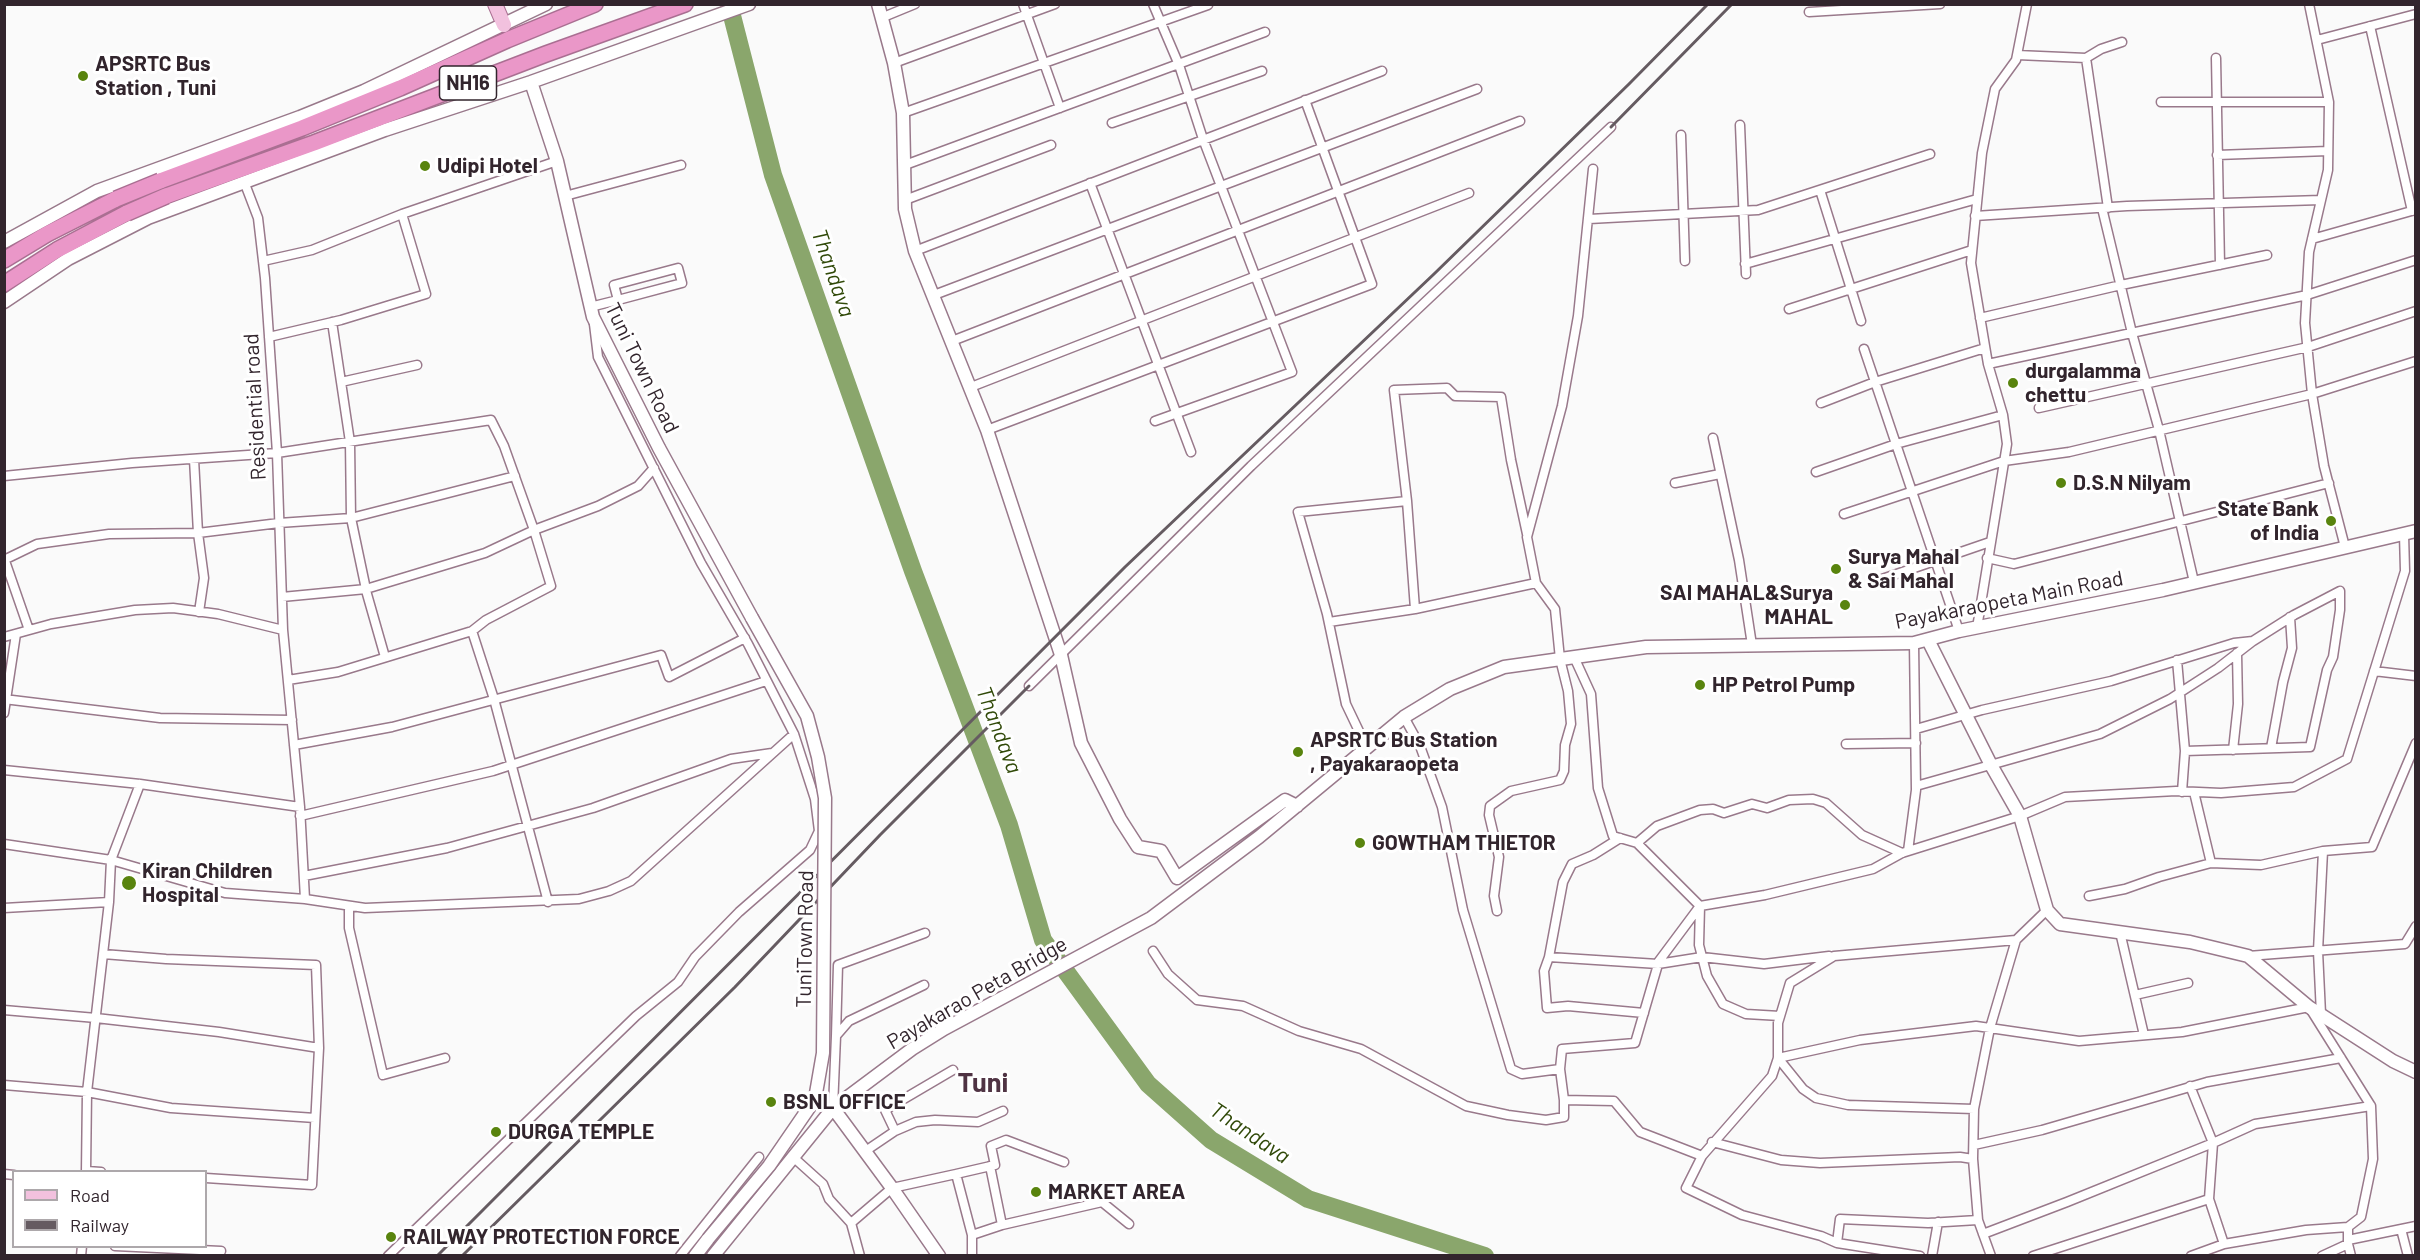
<!DOCTYPE html>
<style>
body{margin:0}
#map{position:relative;width:2420px;height:1260px;overflow:hidden;background:#fafafa;font-family:Barlow,sans-serif}
canvas{display:block}
.frame{position:absolute;inset:0;border:6px solid #32252d;pointer-events:none}
.legend{position:absolute;left:12px;top:1170px;width:195px;height:78px;box-sizing:border-box;background:#fff;border:2px solid #ada8ab;margin:0;padding:8px 10px;list-style:none;font-size:18px;color:#32252d}
.legend li{display:flex;align-items:center;gap:12px;height:30px}
.legend b{width:30px;border:2px solid #ada8ab}
</style>
<div id="map">
<canvas width="2420" height="1260"></canvas>
<div class="frame"></div>
<ul class="legend">
<li><b style="height:8px;background:#f2c1de"></b>Road</li>
<li><b style="height:8px;background:#655b61"></b>Railway</li>
</ul>
</div>
<script>
const g = document.querySelector('canvas').getContext('2d');
g.lineJoin = 'round';
function shape(rows) {
  const path = new Path2D();
  for (const r of rows) {
    path.moveTo(r[0], r[1]);
    for (let i = 2; i < r.length; i += 2) path.lineTo(r[i], r[i + 1]);
  }
  return path;
}
function trace(path, color, width, dash) {
  g.strokeStyle = color;
  g.lineWidth = width;
  g.lineCap = dash ? 'butt' : 'round';
  g.setLineDash(dash || []);
  g.stroke(path);
}
function drawText(font, color, halo, rows, align = 'center') {
  g.font = font + ' Barlow,sans-serif';
  g.lineWidth = 6;
  g.setLineDash([]);
  g.textBaseline = 'middle';
  g.strokeStyle = halo;
  g.fillStyle = color;
  for (const [text, x, y, turn = 0] of rows) {
    g.save();
    g.translate(x, y);
    g.rotate((+turn || 0) * Math.PI / 180);
    g.textAlign = isNaN(turn) ? turn : align;
    if (halo) g.strokeText(text, 0, 0);
    g.fillText(text, 0, 0);
    g.restore();
  }
}
const river = shape([
 [729,4,773,175,913,571,1009,825,1043,940,1148,1084,1211,1140,1308,1199,1485,1256]
]);
const street = shape([
 [1023,4,1060,108],
 [1153,4,1179,65,1203,139,1292,372,1155,421],
 [2309,4,2329,102,2328,170,2309,252,2305,323,2312,394,2324,466,2345,547],
 [1809,12,1940,4],
 [881,18,915,4],
 [2370,26,2412,211],
 [2317,40,2416,14],
 [2017,55,2086,58,2108,208],
 [2086,58,2101,49,2122,42],
 [2216,58,2220,265],
 [894,63,1055,4],
 [2161,102,2329,102],
 [903,113,1208,5],
 [1112,123,1262,71],
 [1740,125,1746,274],
 [1681,135,1685,261],
 [2217,155,2328,151],
 [905,165,1265,32],
 [1090,183,1191,452],
 [245,184,258,218,265,278,277,453,283,630,300,807],
 [1820,190,1861,321],
 [565,196,681,165],
 [905,200,1051,145],
 [2102,208,2132,333,2159,430,2194,582],
 [1975,216,2127,206,2321,200],
 [1589,219,1758,210,1930,154],
 [2312,239,2415,210],
 [915,251,1382,71],
 [263,261,312,250,402,214,557,161],
 [1745,264,1977,199],
 [934,295,1477,89],
 [590,307,618,300,682,283,678,268,614,285,618,300],
 [1789,309,1972,250],
 [1980,318,2121,285,2267,255],
 [332,322,350,442,351,518,367,594,385,657],
 [269,337,341,320,426,294,402,214],
 [952,341,1520,121],
 [1864,349,1959,631],
 [1988,364,2307,295,2416,260],
 [341,382,417,365],
 [971,387,1469,193],
 [1821,403,1875,382,1985,348],
 [2039,408,2308,347,2416,311],
 [987,430,1372,284,1305,100],
 [1713,438,1739,560,1752,645],
 [194,459,198,533,204,578,199,612],
 [1816,472,1896,444,2003,415],
 [4,476,132,463,277,453,491,420,504,446,534,530,551,586,486,620,472,631,338,672,288,680],
 [1675,483,1720,474],
 [1844,514,2004,461,2069,452,2312,394,2416,361],
 [4,558,29,630],
 [1987,558,2014,564,2329,483],
 [6,559,37,544,109,534,198,533,279,523,351,518,515,476],
 [1882,579,1990,542],
 [282,597,366,589,485,553,534,530,598,506,638,486,654,468],
 [1415,609,1407,501,1394,390,1447,388,1455,396,1501,397,1511,460,1527,534],
 [1329,622,1415,609,1536,583],
 [1977,628,2007,444,2003,415,1988,364,1971,263,1982,153,1995,89,2016,60,2027,4],
 [472,631,494,699,548,902],
 [4,637,51,624,135,610,173,608,218,614,283,630],
 [2177,660,2185,751,2182,792],
 [2374,671,2416,676],
 [1029,686,1251,466,1611,127],
 [4,699,160,718,292,720],
 [4,713,16,634],
 [1404,717,1420,746,1442,807,1463,910,1511,1069,1522,1074,1560,1069,1562,1049,1635,1043,1659,961,1700,906,1637,843,1613,836,1598,788,1591,694,1574,657],
 [1916,729,1982,710,2111,681,2234,643,2253,641,2294,615,2340,591,2340,610,2333,657,2327,670,2310,747,2185,751],
 [1846,744,1916,743],
 [294,745,392,727,661,655,669,677,745,638],
 [1367,748,1346,704,1327,614,1298,512,1407,501],
 [2271,748,2283,682,2292,648,2290,617],
 [2233,750,2238,704,2237,653],
 [4,770,140,784,300,807,305,899],
 [1916,786,2100,734,2170,699,2218,668,2253,641],
 [2194,792,2211,863,2261,865,2323,851],
 [300,816,493,771,766,681],
 [1620,838,1593,855,1572,864,1563,882,1549,957,1544,971,1547,1008,1568,1006,1644,1013],
 [1637,843,1657,826,1700,810,1713,809,1724,813,1752,804,1767,808,1789,800,1813,799,1826,803,1862,835,1902,853],
 [4,844,111,860,225,893,305,899,365,908,579,899,609,891,631,881,794,734],
 [1908,851,1916,790,1914,643],
 [304,876,447,848,593,808,731,759,772,753],
 [2089,896,2125,889,2159,877,2211,863],
 [349,906,349,928,383,1075,445,1058],
 [4,908,109,902],
 [1497,911,1494,896,1499,857,1489,815,1490,806,1511,791,1560,780,1564,771,1565,745,1571,724,1568,691,1560,659,1555,609,1536,583,1527,537,1562,406,1578,316,1593,169],
 [2120,932,2144,1035],
 [1153,951,1168,974,1197,1000,1243,1006,1299,1031,1361,1049,1466,1106,1508,1115,1546,1120,1564,1117,1564,1100],
 [103,954,166,959,316,965,319,1048,312,1185,206,1178],
 [2248,956,2405,944,2416,926],
 [1549,957,1658,964,1702,957,1764,964,1829,956],
 [2135,995,2188,983],
 [4,1010,96,1018,219,1032,319,1048],
 [2321,1014,2318,951,2323,851,2372,847,2416,743],
 [1780,1016,1746,1014,1723,1004,1707,976,1699,945,1700,906,1765,895,1873,869,1902,853,2020,816,2065,797,2176,791,2221,793,2294,787,2347,759,2405,571,2404,534],
 [836,1036,838,965,925,933],
 [1778,1058,1860,1040,1976,1026,2079,1041,2182,1032,2309,1007,2371,1106,2373,1159,2361,1217,2348,1227,2348,1244,2351,1256],
 [1778,1058,1803,1089,1816,1098,1848,1105,1974,1109],
 [1560,1069,1564,1100,1614,1101,1640,1132,1702,1156,1772,1076,1778,1058,1778,1023,1790,983,1834,956,2016,940],
 [953,1070,885,1110,895,1131,916,1122,935,1120,978,1122,1003,1111],
 [4,1085,87,1092,171,1108,315,1118],
 [833,1108,836,1036,849,1021,924,985],
 [1712,1142,1781,1160,1820,1163,1960,1157,1973,1159],
 [1974,1145,2042,1130,2207,1082,2341,1058],
 [864,1152,895,1131],
 [1702,1156,1686,1188,1742,1215,1821,1236,1837,1243],
 [793,1157,823,1184,829,1199,851,1223,892,1188,956,1174],
 [1064,1162,1006,1140,991,1146,995,1165,956,1174,972,1235,1002,1225,1102,1202,1129,1224],
 [990,1166,1002,1225],
 [87,1171,101,1172],
 [86,1172,87,1092,109,902,111,860,140,784],
 [4,1174,14,1175],
 [851,1223,860,1256],
 [2401,1229,2408,1256],
 [1983,1234,2067,1202,2213,1143,2190,1086],
 [972,1235,972,1256],
 [2348,1240,2416,1226],
 [2224,1244,2209,1199,2213,1143,2255,1124,2371,1106],
 [115,1246,221,1251],
 [81,1256,82,1246],
 [388,1256,636,1016,678,982,695,957,739,912,810,850,819,831,815,799,794,734,748,644,701,563,598,357,594,324],
 [680,1256,759,1157],
 [1920,1256,1837,1243,1840,1219,1928,1223,1978,1220],
 [1932,1256,1938,1222],
 [1991,1256,1978,1220,1973,1159,1974,1109,1990,1028,2016,940,2047,910],
 [2033,1256,2209,1199],
 [2191,1256,2224,1244,2306,1230,2348,1227],
 [2322,1256,2348,1244]
]);
const secondary = shape([
 [878,4,894,63,903,113,905,209,915,251,987,430,1061,655,1081,743,1120,819,1138,847,1161,851,1177,878,1285,800,1297,806],
 [531,82,557,161,593,317,659,448,752,618],
 [4,242,97,191,300,117,364,91,546,4],
 [4,302,68,259,148,218,385,130,531,82,749,4],
 [1928,640,1991,765,2020,816,2047,910,2060,924,2190,942,2248,956,2309,1007,2393,1061,2416,1072],
 [833,1108,892,1188,939,1256],
 [695,1256,708,1239],
 [713,1256,833,1108,912,1049,944,1029,1151,918,1259,837,1404,717,1450,689,1504,667,1646,647,1914,643,1959,631,2163,590,2416,531]
]);
const primary = shape([
 [495,4,504,25]
]);
const highway = shape([
 [160,181,302,128,400,88,507,40,595,4],
 [166,196,314,143,546,54,685,4],
 [4,260,47,234,116,199],
 [4,284,57,250,127,213]
]);
const rail = shape([
 [1611,127,1732,4],
 [437,1256,1125,567,1434,274,1629,84,1708,4],
 [462,1256,735,987,880,835,1029,686]
]);
const secondaryBridge = shape([
 [708,1239,769,1166,815,1099,823,1053,825,798,818,757,807,716,752,618]
]);
const highwayBridge = shape([
 [116,199,160,181],
 [127,213,166,196]
]);
const markers = [
 [83,76,6,"#59840e"],
 [425,166,6,"#59840e"],
 [2013,383,6,"#59840e"],
 [2061,483,6,"#59840e"],
 [2331,521,6,"#59840e"],
 [1836,569,6,"#59840e"],
 [1845,605,6,"#59840e"],
 [1700,685,6,"#59840e"],
 [1298,752,6,"#59840e"],
 [1360,843,6,"#59840e"],
 [129,883,8,"#59840e"],
 [771,1102,6,"#59840e"],
 [496,1132,6,"#59840e"],
 [1036,1192,6,"#59840e"],
 [391,1237,6,"#59840e"]
];
const shields = [
 [468,83,57]
];
const shieldNames = [
 ["NH16",468,83]
];
const poiNames = [
 ["APSRTC Bus",95,64],
 ["Station , Tuni",95,88],
 ["Udipi Hotel",437,166],
 ["durgalamma",2025,371],
 ["chettu",2025,395],
 ["D.S.N Nilyam",2073,483],
 ["State Bank",2319,509,"right"],
 ["of India",2319,533,"right"],
 ["Surya Mahal",1848,557],
 ["& Sai Mahal",1848,581],
 ["SAI MAHAL&Surya",1833,593,"right"],
 ["MAHAL",1833,617,"right"],
 ["HP Petrol Pump",1712,685],
 ["APSRTC Bus Station",1310,740],
 [", Payakaraopeta",1310,764],
 ["GOWTHAM THIETOR",1372,843],
 ["Kiran Children",142,871],
 ["Hospital",142,895],
 ["BSNL OFFICE",783,1102],
 ["DURGA TEMPLE",508,1132],
 ["MARKET AREA",1048,1192],
 ["RAILWAY PROTECTION FORCE",403,1237]
];
const streetNames = [
 ["Tuni Town Road",642,368,64],
 ["Residential road",255,407,-93],
 ["Payakaraopeta Main Road",2009,600,-11],
 ["TuniTown Road",805,939,-89],
 ["Payakarao Peta Bridge",977,993,-30]
];
const waterNames = [
 ["Thandava",833,273,71],
 ["Thandava",999,730,69],
 ["Thandava",1250,1133,34]
];
const districtNames = [
 ["Tuni",983,1083]
];
trace(river, '#8aa66c', 18);
trace(street, '#99798b', 11);
trace(secondary, '#99798b', 15);
trace(primary, '#aa6f92', 16);
trace(highway, '#aa6f92', 18);
trace(street, '#fff', 8);
trace(secondary, '#fff', 12);
trace(primary, '#f2c1de', 14);
trace(highway, '#ea97c8', 15);
trace(rail, '#655b61', 3);
trace(secondaryBridge, '#99798b', 15, []);
trace(highwayBridge, '#aa6f92', 18, []);
trace(secondaryBridge, '#fff', 12);
trace(highwayBridge, '#ea97c8', 15);
for (const [x, y, r, color] of markers) {
  const dot = new Path2D();
  dot.arc(x, y, r, 0, 2 * Math.PI);
  g.fillStyle = color;
  g.fill(dot);
  trace(dot, '#fff', 2);
}
for (const [x, y, w] of shields) {
  const box = new Path2D();
  box.roundRect(x - w / 2, y - 17, w, 34, 4.5);
  g.fillStyle = '#fff';
  g.fill(box);
  trace(box, '#32252d', 1.5);
}
drawText('bold 20px', '#32252d', null, shieldNames);
drawText('bold 21px', '#32252d', '#fff', poiNames, 'left');
drawText('21px', '#32252d', '#fff', streetNames);
drawText('italic 22px', '#314a09', '#fff', waterNames);
drawText('bold 27px', '#503444', '#fff', districtNames);
</script>
